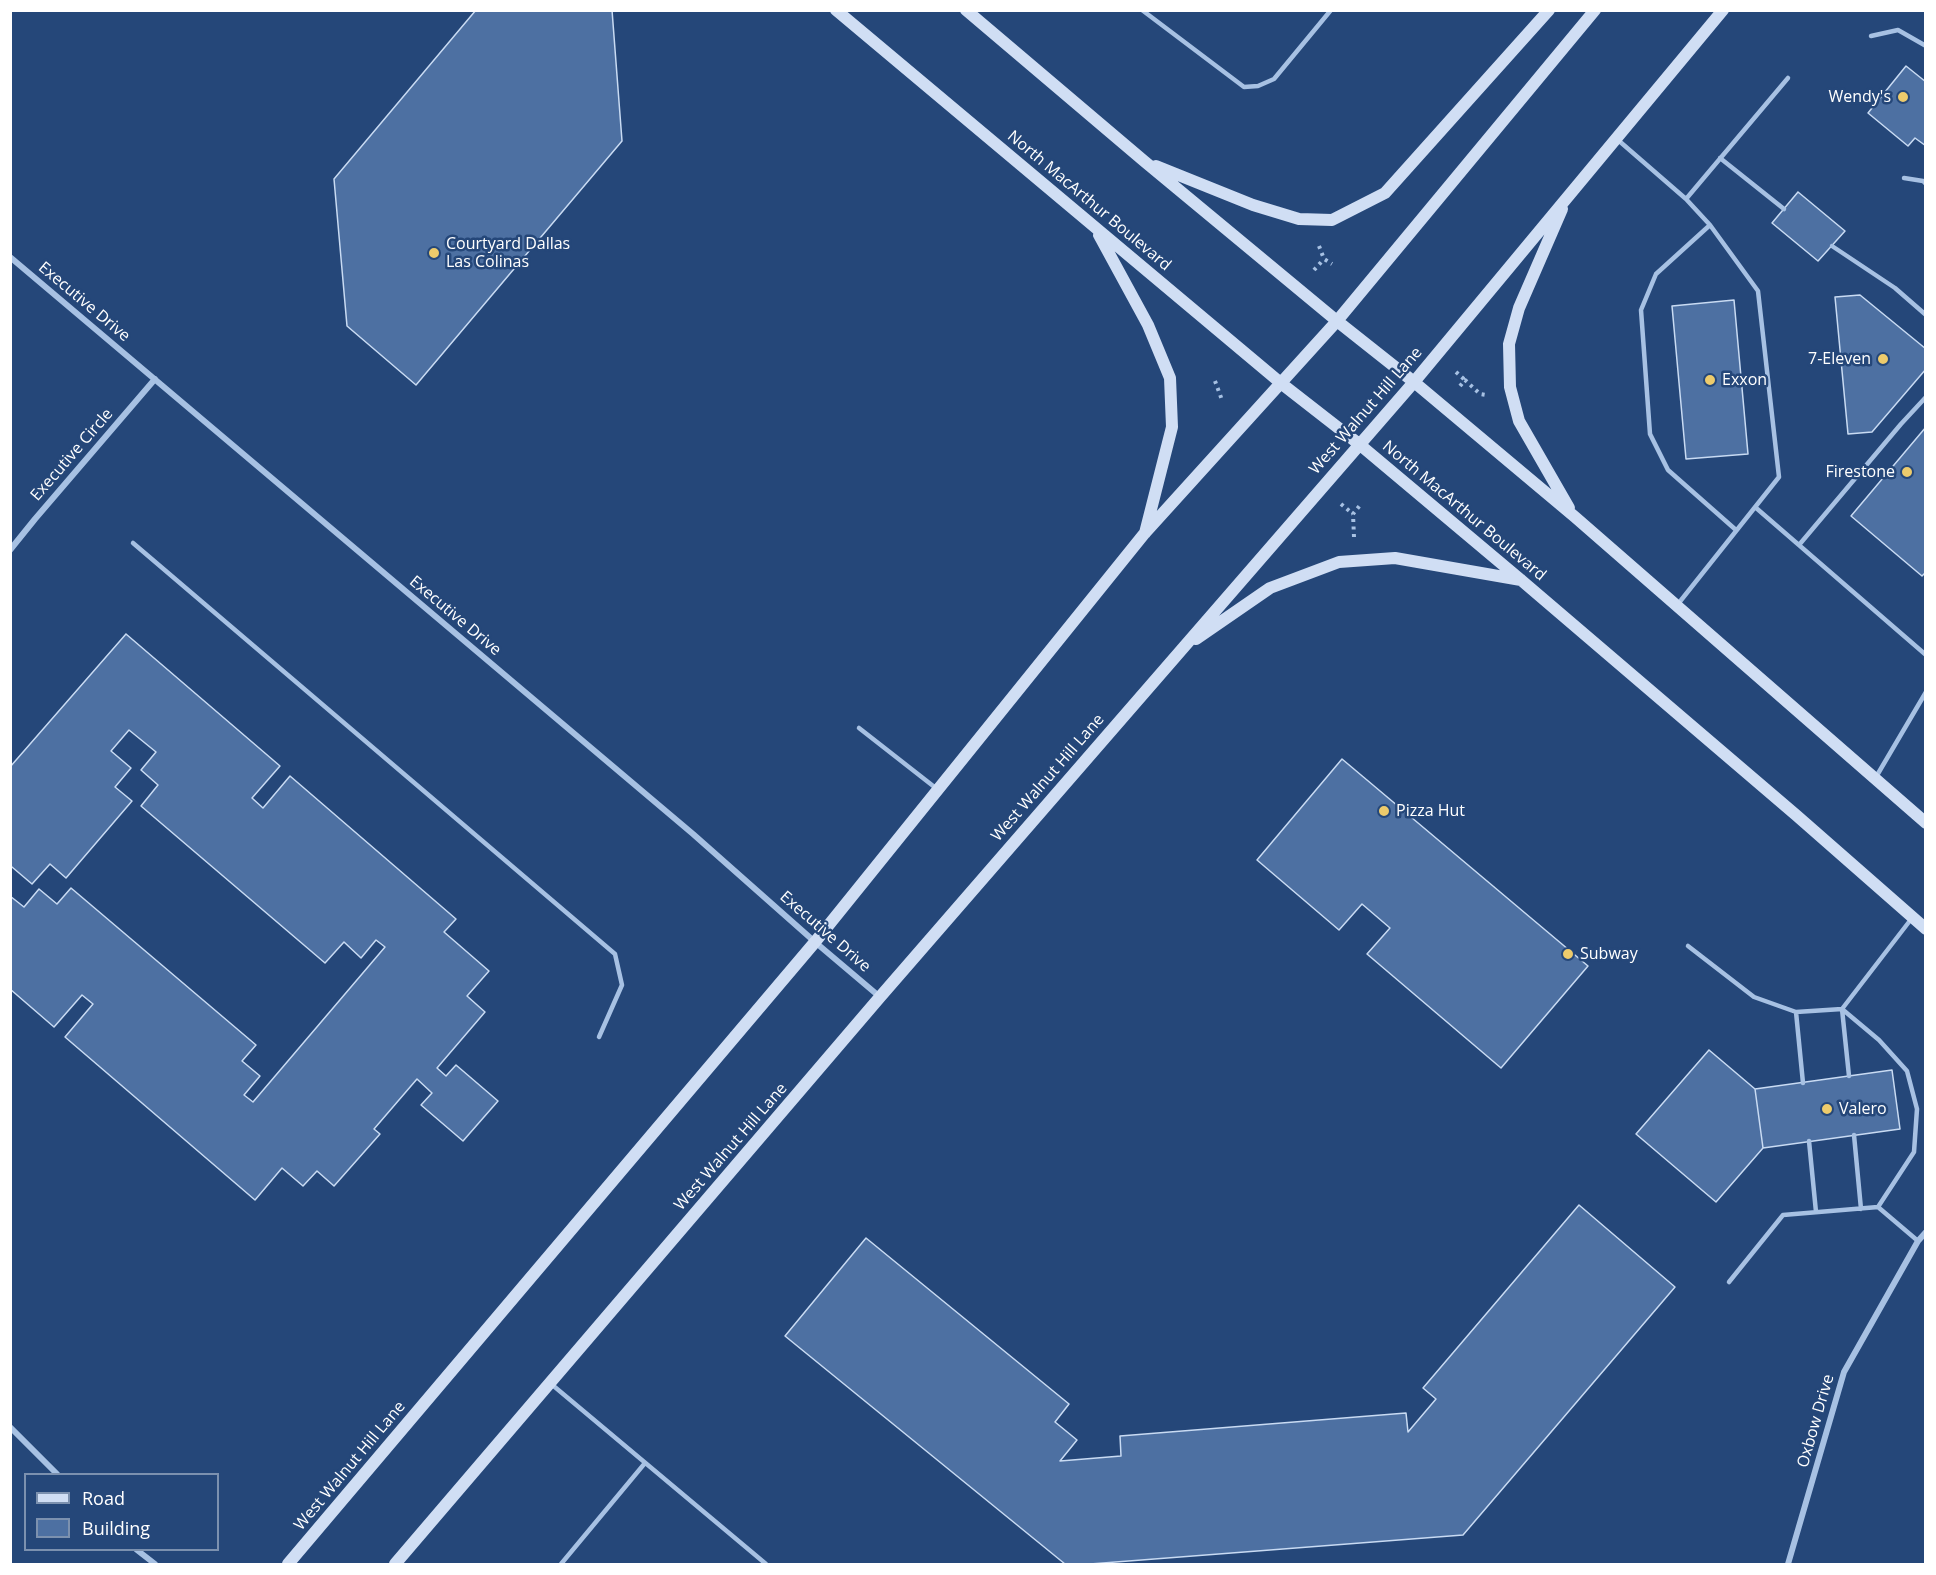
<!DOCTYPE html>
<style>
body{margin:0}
#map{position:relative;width:1936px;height:1575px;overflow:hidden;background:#254779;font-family:"Open Sans",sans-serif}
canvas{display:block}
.frame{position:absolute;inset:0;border:12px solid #fff;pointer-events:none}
.legend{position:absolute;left:24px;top:1473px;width:195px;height:78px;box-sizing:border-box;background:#254779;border:2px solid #7c91af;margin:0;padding:8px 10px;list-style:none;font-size:18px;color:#fff}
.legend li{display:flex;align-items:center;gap:12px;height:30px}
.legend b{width:30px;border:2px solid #7c91af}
</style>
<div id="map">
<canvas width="1936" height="1575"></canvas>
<div class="frame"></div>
<ul class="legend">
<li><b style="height:8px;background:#d0def4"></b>Road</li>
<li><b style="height:16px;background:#4d70a2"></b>Building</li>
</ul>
</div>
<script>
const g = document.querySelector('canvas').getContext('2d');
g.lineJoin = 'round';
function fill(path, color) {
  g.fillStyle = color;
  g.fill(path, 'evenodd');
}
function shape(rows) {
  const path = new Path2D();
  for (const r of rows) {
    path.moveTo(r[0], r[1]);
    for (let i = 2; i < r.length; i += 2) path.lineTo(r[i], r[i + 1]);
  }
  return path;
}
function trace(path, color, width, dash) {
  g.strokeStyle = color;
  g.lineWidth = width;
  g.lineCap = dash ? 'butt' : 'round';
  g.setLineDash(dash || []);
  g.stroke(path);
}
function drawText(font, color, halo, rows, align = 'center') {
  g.font = font + ' "Open Sans",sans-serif';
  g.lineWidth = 5;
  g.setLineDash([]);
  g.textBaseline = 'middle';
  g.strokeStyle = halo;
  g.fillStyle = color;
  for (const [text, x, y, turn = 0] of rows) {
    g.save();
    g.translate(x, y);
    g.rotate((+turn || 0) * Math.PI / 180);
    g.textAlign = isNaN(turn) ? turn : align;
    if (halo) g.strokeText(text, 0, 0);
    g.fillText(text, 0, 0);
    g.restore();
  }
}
const building = shape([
 [476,10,612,10,622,141,416,385,347,326,334,179,476,10],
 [1906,66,1926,82,1926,146,1915,138,1908,146,1868,113,1906,66],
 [1798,192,1845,231,1818,261,1772,223,1798,192],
 [1860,295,1926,349,1926,369,1872,432,1848,434,1835,297,1860,295],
 [1734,300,1748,454,1686,459,1672,306,1734,300],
 [1926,427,1926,572,1922,576,1851,516,1926,427],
 [126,634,280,766,252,798,263,808,290,776,456,919,444,932,489,971,467,996,485,1012,437,1068,446,1076,456,1065,498,1101,463,1141,421,1105,432,1093,417,1079,374,1129,380,1134,334,1186,317,1171,303,1186,282,1168,255,1200,65,1037,93,1004,82,995,54,1027,10,989,10,896,24,907,39,889,57,904,71,888,256,1045,242,1061,260,1076,244,1095,253,1102,385,947,376,940,361,958,344,942,325,963,141,806,158,785,141,770,156,752,129,730,111,751,131,768,115,787,132,801,66,878,50,864,32,884,12,867,10,869,10,767,126,634],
 [1342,759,1588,966,1501,1068,1367,954,1390,928,1362,904,1339,930,1257,860,1342,759],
 [1709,1050,1755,1089,1763,1148,1716,1202,1636,1134,1709,1050],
 [1892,1070,1900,1129,1763,1148,1755,1089,1892,1070],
 [1579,1205,1675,1287,1463,1535,1090,1564,1065,1564,785,1336,866,1238,1069,1404,1055,1422,1077,1440,1060,1461,1121,1456,1120,1436,1406,1413,1408,1432,1436,1399,1423,1388,1579,1205]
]);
const path = shape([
 [1319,246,1324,259,1332,264],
 [1314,270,1324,259],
 [1456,372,1465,380],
 [1215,381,1222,400],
 [1460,386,1465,380,1480,394,1486,395],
 [1341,504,1353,514],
 [1354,537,1353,514,1361,504]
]);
const service = shape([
 [1142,10,1244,87,1258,86,1274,79,1331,10],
 [1871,36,1898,30,1926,46],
 [1618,140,1686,199,1710,225,1758,291,1779,477,1678,604],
 [1720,158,1784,209],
 [1904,178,1923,181,1926,184],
 [1686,199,1788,78],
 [1710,225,1656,274,1641,310,1650,434,1668,470,1736,530],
 [1832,246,1895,288,1926,315],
 [1755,507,1926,655],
 [133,543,615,954,622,985,599,1037],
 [1799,545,1901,424,1926,397],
 [859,728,937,789],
 [1876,777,1926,692],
 [1688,946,1754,997,1796,1012,1842,1009,1879,1040,1907,1071,1917,1109,1914,1152,1878,1207,1918,1241],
 [1796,1012,1803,1083],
 [1849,1076,1842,1009,1912,918],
 [1854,1135,1861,1209],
 [1809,1141,1816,1212],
 [1729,1282,1783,1215,1878,1207],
 [550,1383,766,1564],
 [561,1564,645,1463]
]);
const minor = shape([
 [10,257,693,834,815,942,880,997],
 [10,550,35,519,155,379],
 [10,1427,57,1474],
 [137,1550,155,1564],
 [1788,1564,1844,1372,1918,1241,1926,1232]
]);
const secondary = shape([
 [836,10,1282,384,1359,444,1521,580,1796,815,1926,929],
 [966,10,1144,161,1337,321,1414,382,1575,517,1926,823],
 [1156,166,1253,205,1299,219,1332,220,1385,193,1549,10],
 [1562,209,1519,308,1509,344,1510,387,1519,421,1569,508],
 [1099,235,1148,325,1170,378,1172,427,1145,533],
 [1196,639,1270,588,1339,562,1395,558,1521,580],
 [288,1564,815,942,1144,534,1337,321,1595,10],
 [395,1564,880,997,1414,382,1723,10]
]);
const markers = [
 [1903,97,6,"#edcb6c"],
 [434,253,6,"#edcb6c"],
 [1883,359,6,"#edcb6c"],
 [1710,380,6,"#edcb6c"],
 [1907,472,6,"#edcb6c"],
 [1384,811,6,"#edcb6c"],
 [1568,954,6,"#edcb6c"],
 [1827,1109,6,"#edcb6c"]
];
const poiNames = [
 ["Wendy's",1891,97,"right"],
 ["Courtyard Dallas",446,244],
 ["Las Colinas",446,262],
 ["7-Eleven",1871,359,"right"],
 ["Exxon",1722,380],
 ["Firestone",1895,472,"right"],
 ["Pizza Hut",1396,811],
 ["Subway",1580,954],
 ["Valero",1839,1109]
];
const streetNames = [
 ["North MacArthur Boulevard",1089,201,40],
 ["Executive Drive",84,302,40],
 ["West Walnut Hill Lane",1366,411,-49],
 ["Executive Circle",72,455,-49],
 ["North MacArthur Boulevard",1464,511,40],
 ["Executive Drive",455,616,40],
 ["West Walnut Hill Lane",1048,778,-49],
 ["Executive Drive",825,932,41],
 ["West Walnut Hill Lane",731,1147,-49],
 ["Oxbow Drive",1816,1421,-74],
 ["West Walnut Hill Lane",350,1466,-50]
];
fill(building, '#4d70a2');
trace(building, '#c9dbf3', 1.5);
trace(path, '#a7c1e3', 4, [3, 4.5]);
trace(service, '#a7c1e3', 4.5);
trace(minor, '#a7c1e3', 6);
trace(secondary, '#d0def4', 12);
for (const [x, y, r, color] of markers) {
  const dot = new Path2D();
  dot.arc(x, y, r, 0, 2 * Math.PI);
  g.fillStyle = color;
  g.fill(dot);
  trace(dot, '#254779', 2);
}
drawText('16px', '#fff', '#254779', poiNames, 'left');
drawText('16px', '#fff', '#254779', streetNames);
</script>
